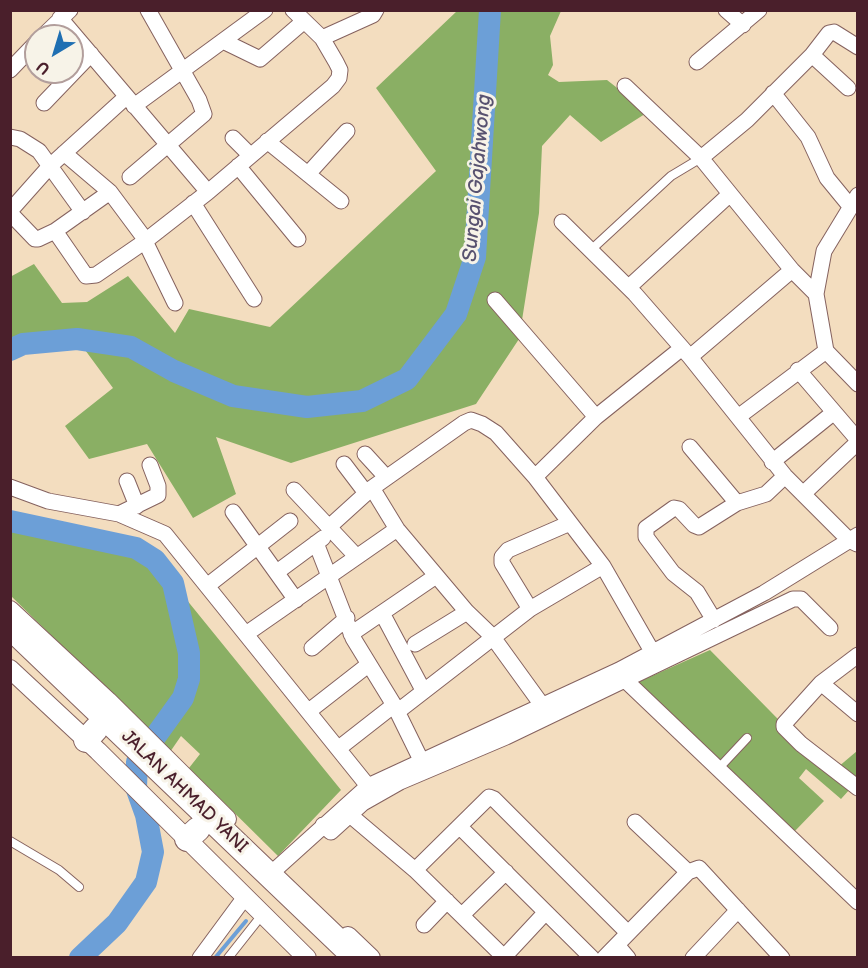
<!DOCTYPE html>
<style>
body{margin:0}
#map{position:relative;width:868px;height:968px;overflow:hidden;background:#f3ddbf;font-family:"Balsamiq Sans",sans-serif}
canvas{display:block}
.frame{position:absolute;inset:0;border:12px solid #4a1f2b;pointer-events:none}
.north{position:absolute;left:24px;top:24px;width:60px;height:60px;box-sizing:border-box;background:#f7f3e8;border:2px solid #b29e9c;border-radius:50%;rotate:218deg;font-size:16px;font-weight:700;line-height:24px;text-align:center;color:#4a1f2b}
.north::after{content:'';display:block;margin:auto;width:21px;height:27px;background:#1f6fb2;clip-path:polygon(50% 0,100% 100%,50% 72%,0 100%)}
</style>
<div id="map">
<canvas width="868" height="968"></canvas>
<div class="frame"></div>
<div class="north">U</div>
</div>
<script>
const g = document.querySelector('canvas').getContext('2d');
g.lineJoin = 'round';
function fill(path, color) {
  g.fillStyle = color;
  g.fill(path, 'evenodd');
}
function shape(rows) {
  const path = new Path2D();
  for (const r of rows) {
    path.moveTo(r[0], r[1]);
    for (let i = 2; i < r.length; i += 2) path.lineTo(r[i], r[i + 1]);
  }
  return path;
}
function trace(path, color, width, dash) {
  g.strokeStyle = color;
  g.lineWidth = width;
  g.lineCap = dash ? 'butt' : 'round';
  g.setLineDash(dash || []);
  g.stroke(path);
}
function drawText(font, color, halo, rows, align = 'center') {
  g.font = font + ' "Balsamiq Sans",sans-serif';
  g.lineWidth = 6;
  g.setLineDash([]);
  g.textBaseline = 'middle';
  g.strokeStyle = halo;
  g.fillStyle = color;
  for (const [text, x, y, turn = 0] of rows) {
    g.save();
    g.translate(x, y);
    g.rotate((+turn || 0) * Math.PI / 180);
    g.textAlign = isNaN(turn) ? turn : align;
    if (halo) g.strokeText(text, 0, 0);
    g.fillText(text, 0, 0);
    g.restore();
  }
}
const forest = shape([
 [457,11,561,11,550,36,553,65,548,75,559,82,607,80,648,112,601,142,570,115,542,146,539,213,519,339,476,404,291,463,216,437,236,494,193,518,147,444,89,459,65,426,113,388,77,339,11,356,10,277,34,264,62,303,87,302,128,276,175,333,189,309,270,327,436,171,376,88],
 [10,521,102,539,173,583,341,790,278,856,189,768,200,754,181,736,170,752,11,596],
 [710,650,831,773,857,751,857,794,850,789,841,799,806,769,799,778,824,801,793,833,634,684]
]);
const stream = shape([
 [215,958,246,921]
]);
const river = shape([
 [10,350,23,344,77,339,131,347,174,371,233,396,307,407,362,401,407,379,456,314,475,257,490,10],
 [10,521,136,548,155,560,173,583,189,653,189,679,183,698,137,762,136,787,146,815,153,852,146,882,117,923,80,958]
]);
const service = shape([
 [592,249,671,176,701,158],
 [718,769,747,738],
 [10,841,59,870,79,887],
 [228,958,262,915]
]);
const minor = shape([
 [726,10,743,25],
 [60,18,208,192],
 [43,36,70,10],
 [322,38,373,15,376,10],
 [223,41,260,59,303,22],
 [812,55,848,88],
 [697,62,759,10],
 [10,70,36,43],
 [625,86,701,158],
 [773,93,808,137,827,178,850,206],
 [44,103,91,54],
 [134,106,265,10],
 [10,137,20,139,39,151,83,212],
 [233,138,250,155],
 [267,141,341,201],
 [64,153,110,192,142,235,175,303],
 [238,166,298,239],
 [308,174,347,131],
 [130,177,204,114,199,100,148,10],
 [858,195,824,251,816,294,826,351,858,384],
 [193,203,254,299],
 [10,211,50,166,126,97],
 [10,213,35,239,38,239,55,231,110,192],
 [562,222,635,294,690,357,785,476,849,540,857,544],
 [55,231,86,276,96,275,144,242,208,192,333,86,339,78,340,70,336,62,322,38,293,10],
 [792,270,816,294],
 [629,287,729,195],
 [495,300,596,417],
 [690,357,792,270,701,158,747,120,812,55,829,33,834,32,858,47],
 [798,370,858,440],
 [738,417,826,351],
 [690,447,737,503],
 [365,454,386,477],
 [772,462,833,413],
 [344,464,366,493],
 [535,477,596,417,682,348],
 [127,481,137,506],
 [10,487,48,501,119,514,165,534,368,786],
 [372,488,397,529,467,612,492,636,547,712],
 [294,490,356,556],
 [803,494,858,442],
 [233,512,296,600],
 [119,514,158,495,158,486,150,465],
 [329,527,372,488,464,423,471,420,482,424,496,433,535,477,603,566,657,660],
 [316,543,353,638,394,705,422,762],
 [277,572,323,538],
 [207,586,290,521],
 [530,609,502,563,502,557,508,550,570,523],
 [382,613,423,690],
 [714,620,697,592,673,573,646,537,646,528,674,508,679,509,694,525,699,527,737,503,766,494,785,476],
 [246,634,397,529],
 [351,634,436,576],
 [415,644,467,612],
 [312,648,347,618],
 [858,655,821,683,784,724,784,727,801,744,858,788],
 [619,670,623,678,858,902],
 [821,683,858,714],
 [309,711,368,665],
 [397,712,530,609,603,566],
 [339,748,394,705],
 [350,815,415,870],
 [635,822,688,872],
 [323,825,331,832,363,803,400,782,506,737,793,599,801,599,830,628],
 [460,827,592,958],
 [277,868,368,786,619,670,764,593,858,535],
 [462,915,506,872],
 [424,925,447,901],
 [617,945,628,958],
 [504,957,545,913],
 [200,958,245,897],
 [505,958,415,870,489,797,494,799,628,933],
 [604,958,688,872,699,868,782,958],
 [693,958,738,910]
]);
const tertiary = shape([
 [10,610,108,701,227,819],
 [10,669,98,751,307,958],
 [348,936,371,958]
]);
const trunk = shape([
 [10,627,356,958],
 [86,740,96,729],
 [187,839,198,829]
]);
const streetNames = [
 ["JALAN AHMAD YANI",184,792,44]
];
const waterNames = [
 ["Sungai Gajahwong",478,178,-85]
];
fill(forest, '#8aaf64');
trace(stream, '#6c9fd7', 4);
trace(river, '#6c9fd7', 22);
trace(service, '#85625f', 10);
trace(minor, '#85625f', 17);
trace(tertiary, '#85625f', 20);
trace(trunk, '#85625f', 26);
trace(service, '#fff', 8);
trace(minor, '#fff', 15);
trace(tertiary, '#fff', 18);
trace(trunk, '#fff', 24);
drawText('18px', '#4a1f2b', '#f7f3e8', streetNames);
drawText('italic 20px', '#585270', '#f7f3e8', waterNames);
</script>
